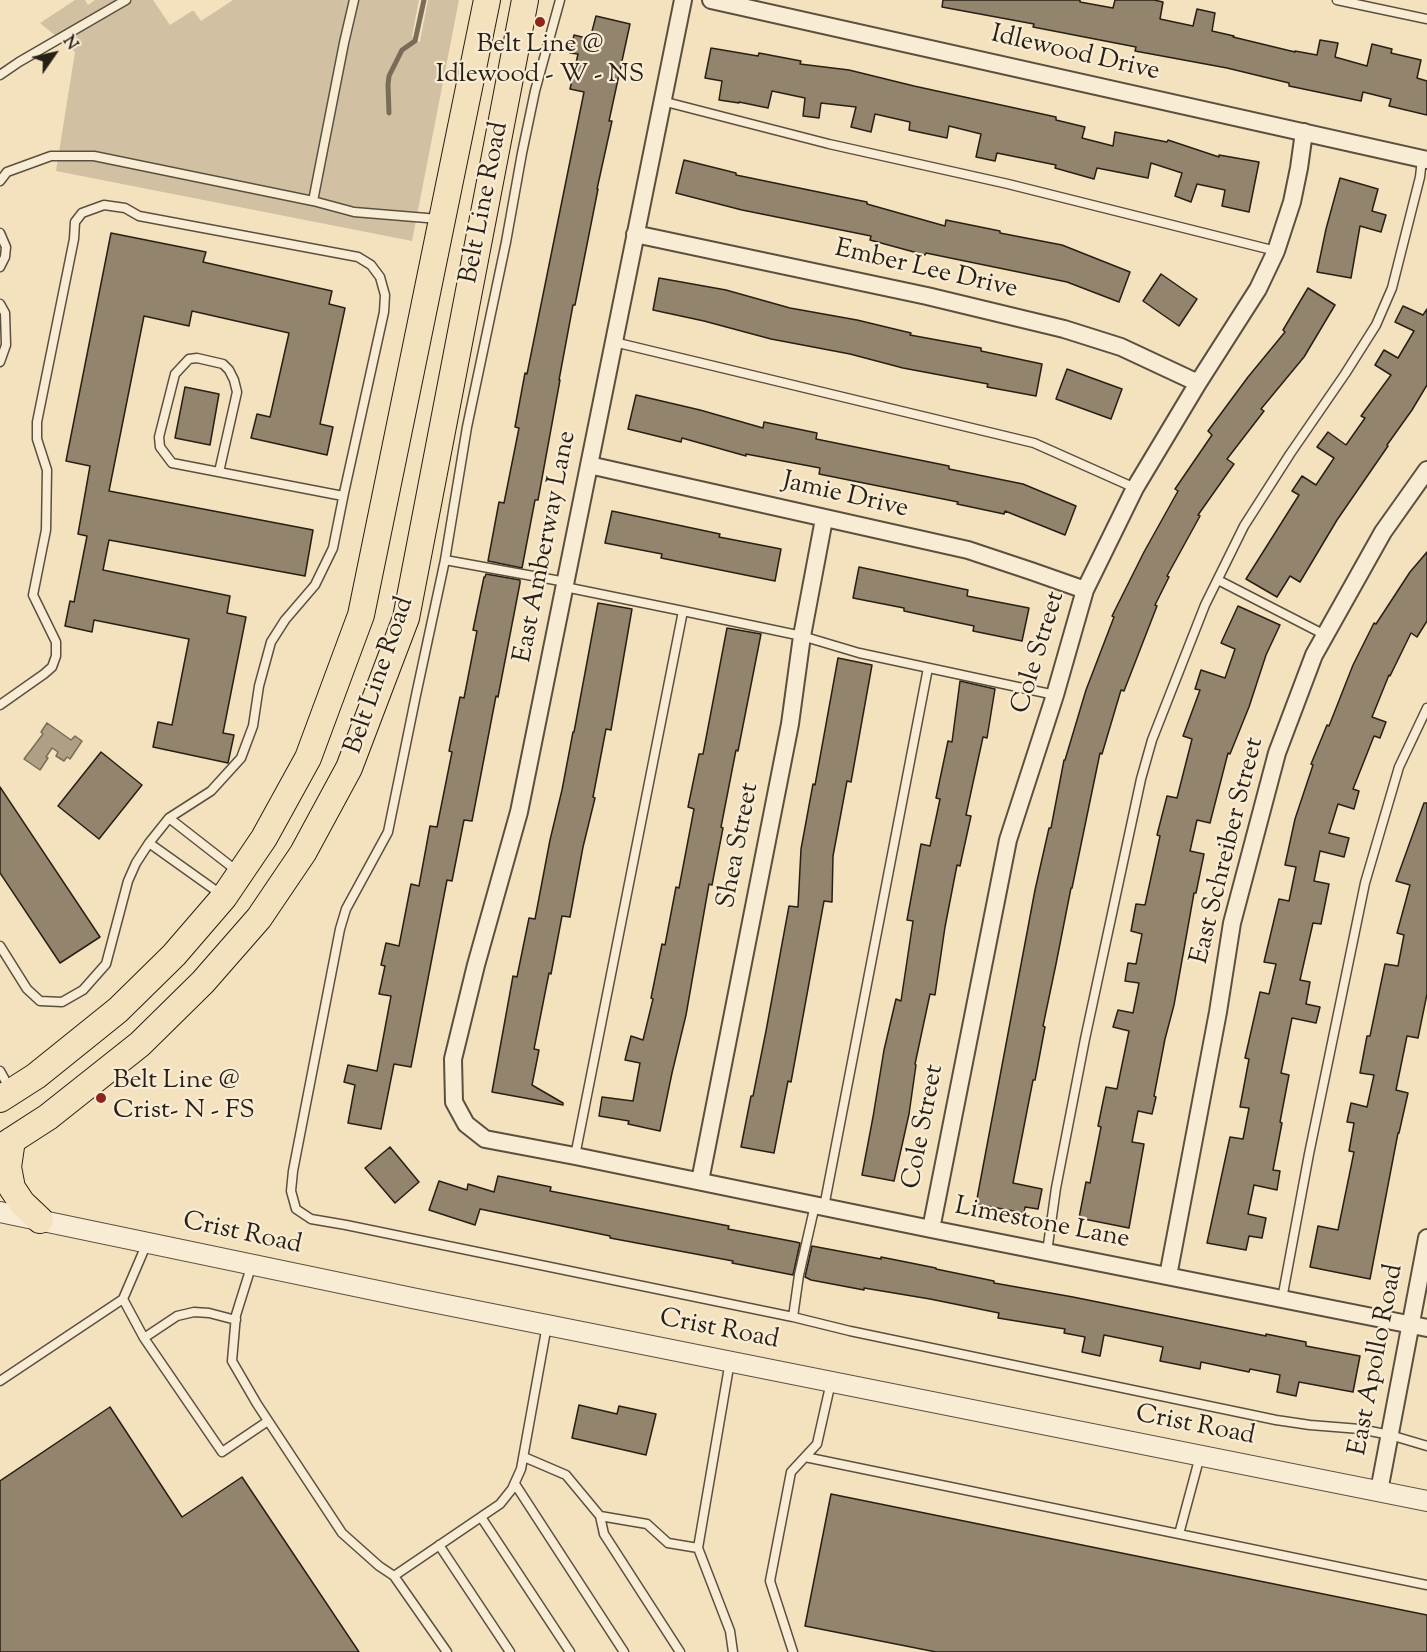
<!DOCTYPE html>
<style>
body{margin:0}
#map{position:relative;width:1427px;height:1652px;overflow:hidden;background:#f4e2bf;font-family:"Sorts Mill Goudy",serif}
canvas{display:block}
.north{position:absolute;left:24px;top:24px;width:60px;height:60px;-webkit-text-stroke:4px #f8ecd5;paint-order:stroke;rotate:56deg;font-size:16px;font-weight:700;line-height:24px;text-align:center;color:#281f15}
.north::after{content:'';display:block;margin:auto;width:21px;height:27px;background:#281f15;clip-path:polygon(50% 0,100% 100%,50% 72%,0 100%)}
</style>
<div id="map">
<canvas width="1427" height="1652"></canvas>
<div class="north">N</div>
</div>
<script>
const g = document.querySelector('canvas').getContext('2d');
g.lineJoin = 'round';
function fill(path, color) {
  g.fillStyle = color;
  g.fill(path, 'evenodd');
}
function shape(rows) {
  const path = new Path2D();
  for (const r of rows) {
    path.moveTo(r[0], r[1]);
    for (let i = 2; i < r.length; i += 2) path.lineTo(r[i], r[i + 1]);
  }
  return path;
}
function trace(path, color, width, dash) {
  g.strokeStyle = color;
  g.lineWidth = width;
  g.lineCap = dash ? 'butt' : 'round';
  g.setLineDash(dash || []);
  g.stroke(path);
}
function drawText(font, color, halo, rows, align = 'center') {
  g.font = font + ' "Sorts Mill Goudy",serif';
  g.lineWidth = 4.5;
  g.setLineDash([]);
  g.textBaseline = 'middle';
  g.strokeStyle = halo;
  g.fillStyle = color;
  for (const [text, x, y, turn = 0] of rows) {
    g.save();
    g.translate(x, y);
    g.rotate((+turn || 0) * Math.PI / 180);
    g.textAlign = isNaN(turn) ? turn : align;
    if (halo) g.strokeText(text, 0, 0);
    g.fillText(text, 0, 0);
    g.restore();
  }
}
const green = shape([
 [75,0,85,0,88,5,95,0,153,0,170,25,192,11,194,11,201,21,233,0,419,0,412,36,419,42,420,41,428,0,459,0,412,241,56,171,75,52,40,23]
]);
const water = shape([
 [47,723,71,740,75,736,82,741,70,759,67,757,64,761,56,756,58,752,52,748,46,757,48,758,40,770,24,759,43,734,41,732,47,723]
]);
const stream = shape([
 [389,113,388,85,389,76,402,50,415,41,424,0]
]);
const building = shape([
 [943,0,1080,0,1080,2,1113,8,1115,0,1154,0,1163,2,1160,19,1193,26,1197,9,1215,13,1212,31,1234,36,1233,37,1295,52,1295,51,1317,55,1320,40,1338,43,1335,57,1367,66,1372,44,1392,49,1391,53,1421,60,1417,78,1427,81,1427,115,1389,106,1391,99,1363,92,1361,101,1289,86,1289,83,1227,68,1135,51,1136,47,1033,27,1034,24,942,7,943,0],
 [596,16,630,24,609,121,612,121,597,189,598,189,575,305,573,305,559,380,560,380,538,500,535,500,522,568,488,561,499,502,504,503,519,428,515,427,525,373,527,374,584,92,570,89,578,54,570,53,574,35,590,39,596,16],
 [711,48,758,56,759,53,801,61,800,64,849,70,914,86,1056,117,1056,120,1085,127,1082,138,1113,146,1115,132,1167,142,1168,140,1219,157,1219,155,1259,162,1249,212,1222,206,1225,190,1197,184,1191,202,1175,196,1182,173,1151,163,1148,178,1097,168,1094,179,1055,168,1056,165,997,153,995,161,976,157,981,134,949,126,947,138,909,130,910,122,875,114,871,132,851,127,856,107,821,103,819,118,803,116,805,98,772,91,768,108,739,102,739,103,719,100,722,81,705,78,711,48],
 [684,160,736,173,736,175,867,202,867,204,945,226,946,220,1000,231,1000,233,1062,245,1130,272,1119,302,1067,282,926,253,925,255,870,240,871,236,742,210,676,193,684,160],
 [1340,178,1378,189,1372,211,1386,215,1381,232,1360,226,1351,278,1317,272,1326,229,1340,178],
 [111,233,206,252,203,262,332,291,329,304,345,308,320,424,333,427,327,455,251,438,257,414,270,417,289,333,192,311,189,326,144,316,109,491,313,530,305,576,109,540,103,570,230,596,227,613,246,617,223,733,234,735,228,763,153,747,158,722,172,725,189,639,94,620,92,632,65,626,70,601,74,602,87,536,78,534,90,466,66,461,111,233],
 [1161,274,1197,299,1179,326,1143,301,1161,274],
 [659,278,726,290,790,308,857,320,911,333,910,335,981,348,981,351,1042,364,1036,396,987,387,988,384,903,368,850,354,771,339,704,321,653,310,659,278],
 [1308,288,1335,305,1304,357,1261,409,1264,411,1227,459,1234,464,1198,515,1200,516,1167,576,1169,577,1155,605,1157,606,1124,691,1121,690,1102,754,1100,753,1072,888,1071,888,1056,964,1043,1026,1045,1027,1035,1080,1033,1080,1013,1183,1042,1189,1038,1209,1025,1207,1024,1213,976,1204,1035,890,1049,828,1051,828,1064,760,1065,760,1086,690,1114,617,1112,616,1144,552,1178,491,1175,489,1212,435,1208,431,1248,377,1285,332,1283,330,1308,288],
 [1403,306,1423,315,1427,309,1427,385,1412,410,1387,445,1388,446,1337,520,1300,582,1290,576,1277,597,1246,579,1299,495,1292,491,1302,476,1316,485,1334,458,1317,447,1328,432,1346,445,1365,418,1361,416,1391,375,1375,365,1384,350,1398,358,1414,331,1395,322,1403,306],
 [1067,369,1122,389,1111,419,1056,399,1067,369],
 [185,387,219,394,210,445,175,438,185,387],
 [636,395,700,410,763,428,764,422,817,433,816,439,949,466,949,469,1023,484,1076,506,1065,535,1005,511,1004,514,957,504,958,502,819,474,820,468,746,454,746,456,682,438,681,442,628,429,636,395],
 [612,511,720,534,719,537,781,549,775,581,661,558,662,554,605,543,612,511],
 [1427,552,1427,621,1417,637,1411,633,1390,676,1389,675,1372,717,1386,722,1380,738,1374,736,1353,789,1359,791,1354,809,1338,804,1329,833,1349,838,1344,857,1320,851,1314,881,1329,884,1321,924,1313,923,1300,980,1310,982,1306,1004,1320,1007,1316,1023,1292,1018,1281,1073,1289,1075,1280,1122,1282,1123,1273,1170,1280,1171,1277,1190,1254,1185,1248,1214,1266,1218,1262,1238,1249,1236,1246,1250,1207,1243,1230,1137,1243,1139,1249,1108,1240,1107,1249,1059,1245,1058,1260,992,1269,994,1276,964,1264,962,1279,899,1289,901,1296,867,1285,865,1295,819,1313,765,1311,764,1327,725,1329,726,1353,665,1374,623,1376,624,1410,572,1427,552],
 [859,567,968,590,967,596,1029,608,1022,641,973,631,974,626,904,611,904,608,853,598,859,567],
 [486,574,520,580,520,583,498,697,496,696,472,821,464,820,452,881,447,880,411,1067,394,1064,381,1129,348,1123,355,1085,344,1082,348,1065,377,1071,391,996,379,994,385,966,381,965,386,943,399,946,411,884,419,886,430,826,437,827,452,752,449,751,460,697,464,698,477,631,473,630,484,577,485,577,486,574],
 [598,603,632,609,611,730,606,729,593,797,595,798,583,847,570,917,562,916,551,974,549,973,534,1049,539,1050,532,1085,563,1103,563,1105,492,1092,513,976,517,977,529,918,535,919,550,840,562,790,573,732,574,732,598,603],
 [1238,606,1280,625,1266,655,1249,707,1230,754,1228,753,1210,823,1197,820,1190,851,1204,854,1196,893,1194,893,1174,1005,1165,1039,1154,1096,1156,1097,1152,1114,1138,1111,1132,1142,1144,1144,1129,1228,1079,1218,1086,1182,1090,1183,1101,1127,1098,1126,1106,1087,1117,1089,1129,1031,1113,1027,1118,1010,1133,1013,1139,983,1125,981,1128,963,1136,964,1142,934,1131,931,1136,904,1145,905,1160,836,1157,835,1167,796,1177,798,1192,739,1183,736,1200,690,1195,689,1201,670,1225,678,1235,649,1221,643,1238,606],
 [727,628,761,634,738,751,736,750,721,827,723,828,712,885,709,884,686,1015,672,1073,660,1131,628,1124,629,1121,599,1116,602,1097,633,1101,640,1063,625,1060,631,1036,643,1040,653,999,651,998,662,944,665,945,676,887,679,888,694,809,688,807,699,754,703,754,727,628],
 [838,658,872,665,851,782,847,781,833,856,832,902,824,901,791,1082,788,1081,774,1153,741,1147,751,1096,753,1096,766,1031,789,906,798,907,801,849,813,784,815,785,838,658],
 [960,681,995,689,987,738,983,737,966,815,971,816,960,866,957,865,945,927,935,995,930,994,915,1064,916,1065,909,1114,894,1181,862,1175,873,1117,884,1050,896,999,901,1001,913,921,907,920,921,844,930,846,940,799,936,798,948,741,952,742,960,681],
 [101,752,142,785,99,839,58,806,101,752],
 [0,787,100,937,60,963,0,873,0,787],
 [1424,803,1427,803,1427,994,1418,1038,1407,1036,1396,1090,1408,1093,1399,1133,1398,1133,1370,1279,1310,1267,1318,1226,1338,1230,1354,1152,1349,1151,1354,1123,1347,1122,1351,1103,1367,1107,1374,1075,1360,1073,1367,1036,1370,1036,1385,964,1398,966,1404,935,1397,933,1410,885,1396,881,1424,803],
 [390,1147,419,1182,395,1203,365,1168,390,1147],
 [498,1176,551,1187,550,1191,729,1226,728,1229,796,1242,800,1243,793,1275,732,1263,733,1261,610,1238,610,1236,480,1209,475,1225,429,1210,439,1181,467,1190,468,1184,494,1192,498,1176],
 [812,1246,881,1259,881,1257,936,1268,936,1269,994,1281,994,1283,1073,1297,1266,1336,1266,1334,1306,1342,1306,1346,1360,1356,1353,1392,1299,1382,1296,1396,1277,1392,1280,1375,1250,1369,1249,1372,1201,1362,1200,1369,1160,1361,1163,1347,1104,1335,1100,1356,1082,1352,1085,1337,1064,1333,1065,1329,998,1318,999,1313,930,1299,864,1288,864,1290,811,1280,805,1277,812,1246],
 [579,1405,617,1414,619,1406,656,1414,646,1455,572,1438,579,1405],
 [110,1407,182,1517,242,1477,359,1652,0,1652,0,1481,110,1407],
 [831,1494,1427,1615,1427,1652,936,1652,805,1626,831,1494]
]);
const service = shape([
 [354,0,344,43,313,201,354,212,439,219],
 [560,0,535,91,522,153,506,242,467,427,445,560,566,582],
 [1337,0,1427,19],
 [0,75,19,62,126,0],
 [662,101,829,144,1008,184,1276,251],
 [0,181,7,172,51,156,94,156,313,201],
 [0,233,6,247,5,257,0,267],
 [0,304,5,313,6,345,0,362],
 [614,342,1034,443,1135,488],
 [219,472,237,392,234,380,229,370,223,364,197,358,189,359,175,374,159,437,160,447,172,463,343,496],
 [445,560,416,695,388,832,346,909,340,929,293,1171,291,1191,296,1209,311,1219,346,1225,793,1317],
 [1218,580,1325,635],
 [565,587,683,611],
 [0,705,44,674,52,667,56,656,56,642,33,595,46,530,47,470,37,439,37,422,74,239,75,222,82,213,104,205,125,208,139,216,358,257,371,265,380,277,385,295,384,312,344,493,333,548,315,585,285,620,271,642,259,686,253,726,241,758,211,791,169,818,149,843,136,863,128,881,106,964,83,990,62,1002,40,1001,27,989,0,946],
 [169,818,237,871],
 [149,843,222,895],
 [0,1071,10,1089],
 [575,1156,683,611,802,636,859,653,1055,695],
 [815,1205,799,1275,793,1317,850,1331,1276,1420,1310,1425,1360,1429,1390,1435,1427,1446],
 [824,1207,928,668],
 [1047,1252,1056,1188,1085,1039,1141,779,1152,740,1205,605,1244,526,1290,454,1345,374,1376,325,1392,288,1420,177,1422,159],
 [252,1264,236,1315,232,1361,257,1404,342,1533,379,1566,394,1576,500,1504,512,1489,521,1469,547,1325],
 [123,1299,144,1338,222,1452,268,1421],
 [1282,1299,1309,1154,1365,883,1399,767,1427,708],
 [144,1338,177,1316,194,1312,209,1313,236,1320],
 [730,1361,698,1548,730,1631,733,1652],
 [0,1381,123,1299,147,1243],
 [524,1457,566,1475,600,1516,647,1524,668,1543,698,1548],
 [805,1457,1427,1585],
 [515,1484,624,1652],
 [600,1516,604,1534,680,1652],
 [481,1517,570,1652],
 [1179,1534,1200,1456],
 [439,1545,510,1652],
 [394,1576,447,1652],
 [793,1652,770,1581,791,1472,817,1444,831,1382]
]);
const minor = shape([
 [683,0,519,812,476,965,453,1059,454,1102,466,1124,485,1139,575,1156,931,1229,1427,1328],
 [711,0,1427,160],
 [635,234,927,296,1064,329,1121,347,1198,383],
 [589,465,968,550,1031,571,1085,590],
 [700,1181,790,724,802,636,824,519],
 [931,1229,1008,840,1055,695,1085,590,1135,488,1198,383,1258,289,1276,251,1292,202,1299,168,1304,132],
 [1168,1276,1218,1012,1232,923,1277,753,1314,655,1383,532,1427,470],
 [1379,1491,1427,1238]
]);
const tertiary = shape([
 [0,1212,412,1298,1427,1501]
]);
const primary = shape([
 [0,1099,36,1076,118,1010,174,955,224,897,264,838,308,758,361,615,487,0],
 [12,1140,8,1167,12,1188,22,1203,40,1220],
 [0,1148,48,1117,140,1044,203,982,259,918,303,853,349,768,406,618,525,0]
]);
const markers = [
 [540,22,6,"#8f2418"],
 [101,1098,6,"#8f2418"]
];
const poiNames = [
 ["Belt Line @",540,47],
 ["Idlewood - W - NS",540,77],
 ["Belt Line @",113,1083,"left"],
 ["Crist- N - FS",113,1113,"left"]
];
const streetNames = [
 ["Idlewood Drive",1075,55,13],
 ["Belt Line Road",486,203,-79],
 ["Ember Lee Drive",926,271,13],
 ["Jamie Drive",845,497,13],
 ["East Amberway Lane",547,547,-79],
 ["Cole Street",1040,653,-73],
 ["Belt Line Road",381,676,-71],
 ["Shea Street",740,846,-79],
 ["East Schreiber Street",1229,851,-76],
 ["Cole Street",925,1127,-79],
 ["Limestone Lane",1042,1225,11],
 ["Crist Road",242,1235,12],
 ["Crist Road",719,1331,11],
 ["East Apollo Road",1378,1360,-79],
 ["Crist Road",1195,1427,11]
];
fill(green, '#d1c1a2');
fill(water, '#afa085');
trace(water, '#796c58', 1.5);
trace(stream, '#796c58', 5);
fill(building, '#92846d');
trace(building, '#281f15', 1.5);
trace(service, '#5b5040', 11);
trace(minor, '#5b5040', 20);
trace(tertiary, '#5b5040', 22);
trace(primary, '#281f15', 28);
trace(service, '#f8ecd5', 8);
trace(minor, '#f8ecd5', 16);
trace(tertiary, '#f8ecd5', 20);
trace(primary, '#f4e2bf', 26);
for (const [x, y, r, color] of markers) {
  const dot = new Path2D();
  dot.arc(x, y, r, 0, 2 * Math.PI);
  g.fillStyle = color;
  g.fill(dot);
  trace(dot, '#f8ecd5', 2);
}
drawText('26px', '#281f15', '#f8ecd5', poiNames);
drawText('26px', '#281f15', '#f8ecd5', streetNames);
</script>
